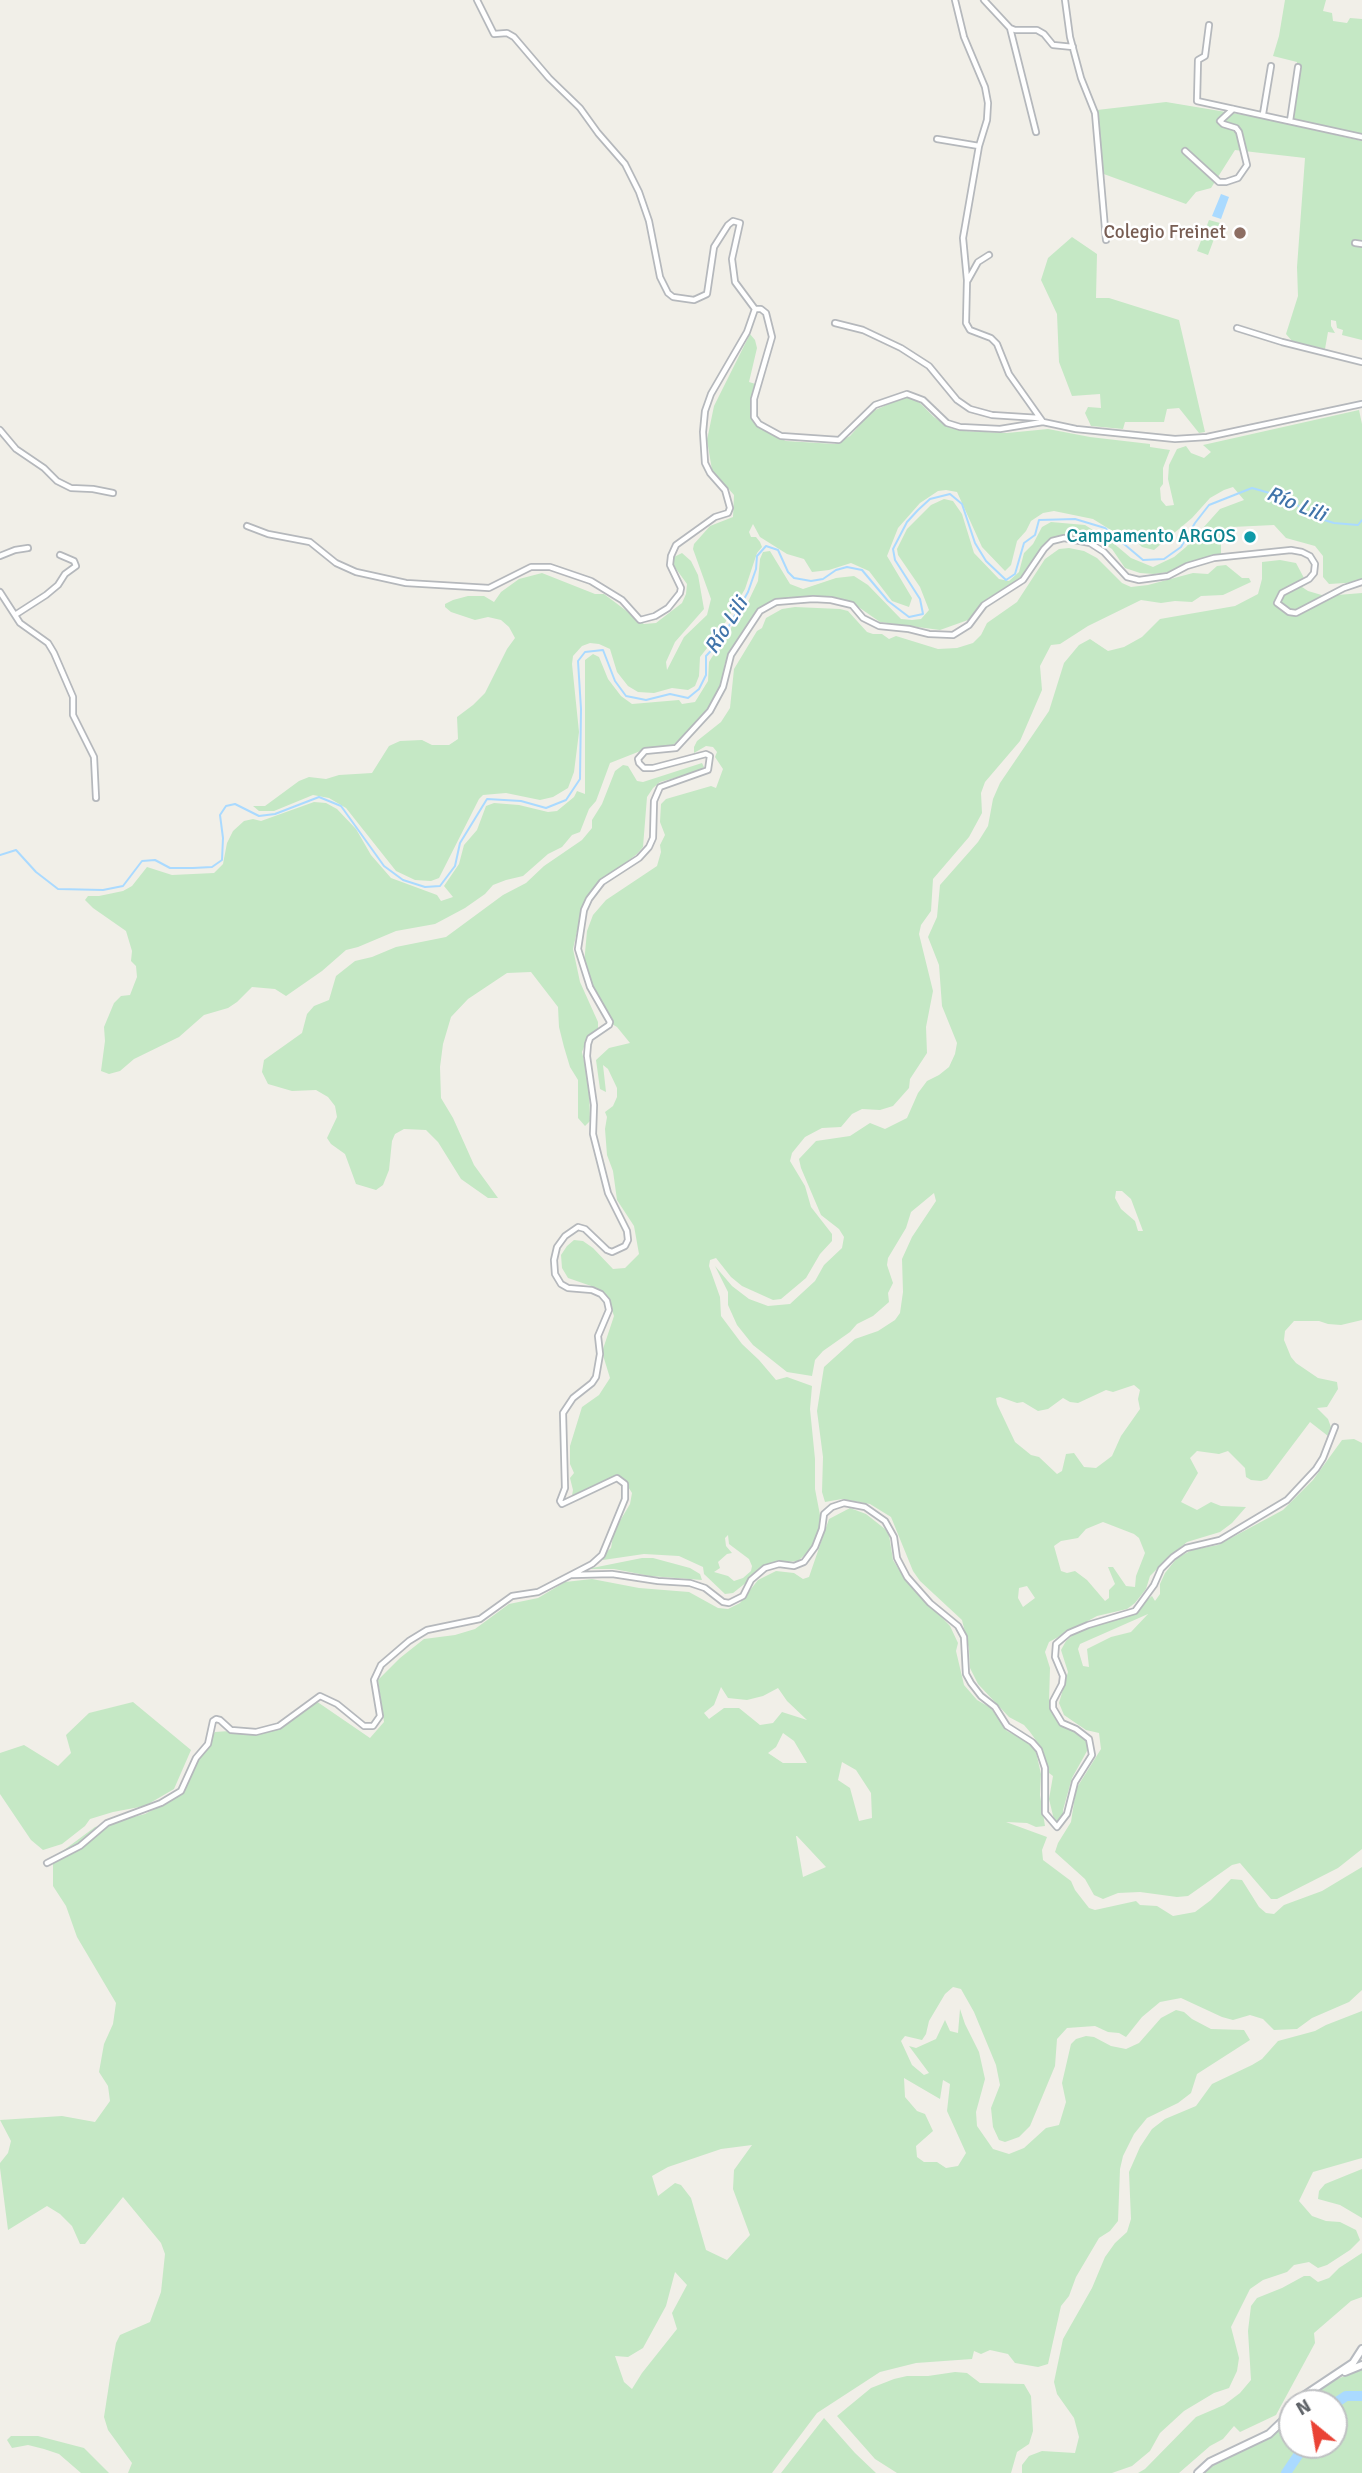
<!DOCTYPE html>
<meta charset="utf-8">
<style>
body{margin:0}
#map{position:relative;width:1362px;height:2473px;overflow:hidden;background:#f1efe8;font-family:Signika,sans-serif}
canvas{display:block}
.north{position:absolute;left:1278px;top:2389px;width:70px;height:70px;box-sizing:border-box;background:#fff;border:2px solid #bfc1c3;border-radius:50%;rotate:330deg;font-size:19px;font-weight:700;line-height:28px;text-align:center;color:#5f6368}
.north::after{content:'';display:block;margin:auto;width:24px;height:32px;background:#ea4335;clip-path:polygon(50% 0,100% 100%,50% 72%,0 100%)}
</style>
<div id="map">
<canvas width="1362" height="2473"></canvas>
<div class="north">N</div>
</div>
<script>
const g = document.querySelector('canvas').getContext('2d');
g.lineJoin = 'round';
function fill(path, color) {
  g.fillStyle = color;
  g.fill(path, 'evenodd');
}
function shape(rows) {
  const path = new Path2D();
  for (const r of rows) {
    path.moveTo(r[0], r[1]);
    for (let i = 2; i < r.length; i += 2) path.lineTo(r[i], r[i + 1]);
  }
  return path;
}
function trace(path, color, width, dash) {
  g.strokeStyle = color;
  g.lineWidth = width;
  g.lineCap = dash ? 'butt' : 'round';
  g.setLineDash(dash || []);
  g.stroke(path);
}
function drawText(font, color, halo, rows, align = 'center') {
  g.font = font + ' Signika,sans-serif';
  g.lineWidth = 5;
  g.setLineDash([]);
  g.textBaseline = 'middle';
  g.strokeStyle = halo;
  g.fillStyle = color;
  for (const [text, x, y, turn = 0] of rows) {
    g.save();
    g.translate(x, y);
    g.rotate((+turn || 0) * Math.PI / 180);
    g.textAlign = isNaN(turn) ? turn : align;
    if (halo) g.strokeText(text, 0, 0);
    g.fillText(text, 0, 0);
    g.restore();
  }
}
const green = shape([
 [1285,0,1326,0,1323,11,1332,13,1333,21,1347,23,1350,18,1362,19,1362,134,1290,120,1297,62,1273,56,1279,36],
 [1166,102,1256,117,1362,141,1362,340,1342,335,1343,330,1337,328,1336,321,1331,320,1331,326,1335,333,1328,332,1325,349,1292,341,1286,334,1298,296,1297,267,1305,158,1235,150,1211,188,1196,192,1186,204,1101,173,1097,110],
 [1209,220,1220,223,1208,255,1197,251],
 [1072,237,1097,254,1096,298,1109,298,1179,320,1205,432,1199,433,1179,408,1167,409,1164,422,1125,422,1123,429,1091,426,1085,413,1088,407,1101,408,1100,394,1072,396,1059,362,1057,314,1041,280,1048,258],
 [750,334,755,340,757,348,749,382,759,385,751,406,751,416,761,429,786,441,835,444,850,436,871,412,904,397,910,397,920,403,934,417,950,428,963,431,1007,433,1048,429,1090,437,1150,444,1150,447,1170,450,1163,468,1163,484,1160,488,1161,500,1166,506,1174,505,1168,479,1169,465,1177,449,1186,446,1191,453,1204,458,1211,452,1203,445,1359,410,1362,424,1362,582,1329,584,1323,577,1323,556,1315,546,1286,538,1274,525,1232,527,1231,531,1221,532,1221,554,1168,572,1154,574,1140,573,1125,568,1112,549,1102,543,1076,536,1064,536,1044,550,1024,577,988,598,968,620,940,630,880,622,857,606,839,598,817,596,783,599,765,607,732,648,725,663,722,684,712,708,670,748,643,750,610,763,596,801,589,809,580,832,572,835,562,847,548,854,523,876,506,880,493,885,485,894,465,908,435,924,396,931,358,947,346,950,322,971,286,996,275,989,252,987,237,1002,228,1008,204,1015,179,1037,134,1059,120,1071,109,1074,101,1071,105,1041,104,1027,114,1003,121,996,130,995,137,977,136,966,131,961,132,951,126,931,93,908,85,900,88,896,99,896,123,891,132,886,147,867,172,875,214,873,223,864,227,843,233,831,244,821,253,819,261,821,314,802,326,803,337,809,356,829,371,855,391,878,437,895,441,901,453,897,444,886,459,864,464,845,477,830,486,806,494,803,519,805,548,812,557,811,574,797,577,791,585,794,585,660,593,654,599,657,608,679,621,696,632,704,679,700,682,704,695,702,708,681,709,662,712,657,726,639,732,626,748,602,758,581,760,559,763,552,770,551,790,584,803,589,836,578,854,576,868,585,901,619,912,620,921,619,929,610,920,587,898,555,897,549,907,529,931,505,944,499,953,501,962,514,974,553,999,579,1009,581,1019,572,1024,553,1033,544,1042,527,1051,522,1085,525,1112,542,1131,558,1153,567,1174,557,1186,547,1220,509,1244,500,1233,487,1224,490,1210,498,1192,518,1154,550,1142,547,1133,538,1127,540,1093,519,1054,511,1043,513,1031,521,1026,531,1017,541,1011,565,1005,571,982,547,957,492,946,490,938,491,920,503,898,528,887,556,912,598,909,607,892,601,869,571,851,563,829,570,812,572,804,559,787,554,760,537,753,524,749,532,751,537,756,537,760,542,762,547,757,553,745,589,719,633,700,657,699,676,695,686,688,690,672,688,654,693,638,692,628,686,617,672,610,649,599,644,590,643,582,646,573,656,572,664,579,732,574,772,568,788,553,797,540,800,506,793,483,795,479,799,439,878,431,881,415,880,396,871,346,808,329,798,313,795,274,811,259,811,253,806,265,806,299,781,309,777,326,779,339,775,372,773,389,746,400,741,422,740,432,745,449,745,458,739,457,717,473,705,485,693,507,649,515,638,509,627,501,620,488,617,475,620,451,612,445,607,445,604,453,600,468,596,484,596,494,602,501,592,519,579,542,573,595,594,604,594,644,624,656,623,682,603,686,594,687,584,674,566,674,557,682,553,691,561,698,575,704,609,675,642,666,662,667,670,684,637,707,615,711,599,693,549,694,544,710,526,733,517,734,495,712,470,707,440,714,406],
 [1069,548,1084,551,1097,558,1122,583,1131,587,1148,585,1193,573,1208,574,1217,566,1226,565,1242,578,1249,578,1251,582,1223,595,1201,596,1192,602,1175,601,1161,603,1141,600,1088,626,1060,644,1051,645,1040,666,1042,690,1020,741,985,782,981,793,982,813,969,837,933,879,931,911,921,925,919,934,933,991,926,1027,927,1053,910,1079,909,1088,893,1106,880,1110,862,1109,852,1114,841,1127,822,1128,805,1137,792,1153,790,1161,805,1186,811,1207,832,1234,832,1241,820,1254,806,1278,781,1299,773,1300,742,1286,731,1277,716,1258,710,1260,709,1266,720,1297,721,1316,742,1344,759,1360,776,1380,787,1377,812,1386,810,1409,815,1459,815,1489,820,1515,823,1516,816,1540,811,1549,798,1561,774,1563,757,1574,733,1593,725,1594,704,1574,703,1567,679,1556,644,1554,603,1560,603,1555,611,1548,614,1531,630,1504,632,1493,622,1477,617,1477,610,1480,595,1492,571,1501,573,1490,570,1478,574,1473,570,1464,570,1446,582,1407,599,1395,610,1378,602,1352,614,1316,608,1298,597,1288,568,1278,562,1268,561,1255,567,1246,574,1240,583,1241,593,1248,613,1269,625,1268,639,1254,634,1226,617,1200,613,1171,607,1155,605,1129,607,1117,605,1112,613,1106,617,1097,617,1088,608,1069,603,1065,606,1092,600,1089,596,1060,609,1048,630,1043,617,1027,612,1024,589,978,584,964,587,931,593,915,606,900,657,866,661,852,660,845,665,835,660,822,661,804,666,799,711,786,716,788,723,769,715,757,717,752,713,747,706,746,694,753,694,747,697,741,721,722,730,708,734,669,757,631,762,628,766,618,782,609,795,607,840,609,848,611,867,632,873,634,882,634,889,639,896,636,938,649,957,648,973,643,981,635,987,623,1017,602,1045,559,1059,549],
 [728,1535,729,1544,749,1559,752,1566,751,1571,743,1578,734,1581,728,1576,714,1572,720,1568,718,1562,727,1554,732,1553,726,1546,725,1538],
 [1280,560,1296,563,1304,578,1302,587,1308,591,1325,596,1362,593,1362,1320,1341,1325,1328,1324,1319,1321,1294,1321,1285,1331,1284,1340,1291,1357,1296,1363,1318,1378,1337,1382,1338,1389,1327,1407,1317,1408,1328,1419,1332,1430,1328,1436,1310,1422,1267,1479,1261,1481,1251,1480,1246,1477,1245,1468,1228,1451,1219,1454,1197,1451,1190,1458,1198,1473,1181,1502,1197,1510,1211,1502,1221,1506,1246,1507,1232,1523,1220,1532,1187,1542,1172,1554,1150,1576,1146,1589,1135,1603,1127,1609,1097,1616,1049,1642,1045,1652,1050,1668,1049,1702,1058,1723,1075,1730,1089,1743,1087,1751,1072,1778,1063,1810,1063,1819,1055,1824,1049,1799,1053,1776,1049,1773,1043,1750,1030,1732,1024,1725,1009,1717,978,1684,970,1668,969,1649,962,1620,920,1581,913,1571,891,1517,870,1504,842,1499,825,1502,822,1492,823,1457,817,1411,824,1367,855,1339,878,1331,895,1320,900,1313,903,1292,902,1259,912,1237,936,1201,934,1193,911,1212,906,1228,888,1258,887,1265,893,1283,888,1293,889,1302,873,1316,857,1324,850,1332,823,1351,815,1360,812,1376,787,1372,753,1345,737,1325,728,1305,728,1292,715,1266,732,1286,749,1299,768,1306,790,1304,815,1281,824,1265,842,1248,844,1237,839,1229,821,1215,801,1168,799,1159,816,1141,850,1136,870,1123,885,1129,907,1118,918,1093,927,1081,939,1075,949,1067,955,1054,957,1043,942,1006,939,965,928,937,937,917,940,885,978,842,988,826,993,799,1000,783,1049,711,1064,663,1079,645,1090,639,1108,651,1124,647,1142,637,1160,619,1235,606,1258,594,1262,579,1262,562],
 [1116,1191,1122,1191,1131,1199,1143,1231,1138,1231,1135,1221,1121,1209,1115,1198],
 [1134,1385,1140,1390,1138,1399,1140,1409,1121,1436,1112,1456,1096,1468,1084,1467,1074,1453,1066,1454,1062,1471,1057,1474,1039,1457,1031,1455,1015,1442,997,1404,996,1398,1000,1397,1017,1403,1023,1402,1038,1411,1048,1409,1063,1398,1070,1402,1078,1403,1106,1390,1113,1392],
 [1103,1522,1134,1534,1139,1538,1145,1553,1136,1576,1135,1587,1126,1586,1113,1567,1108,1567,1115,1584,1109,1590,1109,1598,1105,1601,1087,1580,1075,1571,1067,1573,1061,1571,1054,1546,1061,1541,1078,1538,1086,1529],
 [1027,1586,1035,1598,1023,1607,1018,1598,1019,1588],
 [702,763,704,767,696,772,660,782,653,788,647,797,643,847,637,854,594,887,583,905,573,949,580,982,598,1022,598,1029,587,1039,582,1052,589,1083,590,1121,585,1126,578,1118,578,1080,570,1067,564,1047,559,1027,558,1007,531,972,507,973,468,999,451,1017,443,1044,440,1067,441,1098,453,1118,474,1165,498,1198,488,1198,461,1179,438,1142,426,1130,404,1129,395,1134,392,1141,389,1170,383,1185,376,1190,356,1184,345,1154,331,1144,327,1138,337,1117,335,1106,328,1097,316,1090,292,1091,268,1084,262,1072,264,1060,302,1033,307,1014,314,1006,329,1000,336,976,355,961,372,957,396,947,446,937,503,895,526,883,544,866,582,840,592,828,592,820,602,804,615,771,623,765,628,766,637,781,643,782],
 [1354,1439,1362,1443,1362,1849,1338,1868,1277,1899,1271,1899,1240,1863,1232,1865,1188,1896,1177,1897,1140,1892,1118,1893,1103,1899,1094,1895,1085,1879,1055,1852,1058,1843,1071,1822,1076,1789,1101,1749,1099,1733,1086,1730,1064,1715,1059,1703,1068,1672,1061,1650,1066,1641,1074,1634,1099,1622,1130,1614,1152,1596,1155,1601,1160,1594,1160,1584,1165,1573,1177,1558,1192,1550,1218,1545,1283,1510,1313,1480,1342,1440],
 [1148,1614,1131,1632,1111,1637,1087,1649,1089,1667,1083,1666,1078,1649,1080,1644],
 [850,1508,866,1514,885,1529,889,1535,893,1560,903,1576,950,1626,958,1643,956,1651,964,1685,977,1700,991,1708,1007,1731,1030,1743,1036,1752,1041,1774,1040,1795,1045,1826,1036,1827,1027,1823,1006,1822,1047,1837,1042,1850,1043,1860,1071,1881,1075,1890,1089,1908,1095,1910,1136,1901,1140,1905,1157,1906,1173,1916,1195,1912,1211,1900,1231,1879,1242,1880,1259,1907,1266,1913,1274,1914,1284,1905,1322,1891,1362,1867,1362,1990,1349,2002,1312,2018,1297,2029,1274,2030,1263,2019,1250,2015,1233,2020,1222,2017,1181,1998,1160,2002,1142,2017,1126,2037,1119,2033,1108,2032,1095,2026,1067,2028,1057,2039,1055,2066,1030,2126,1019,2137,1005,2142,999,2140,993,2127,991,2108,1000,2085,996,2065,974,2012,961,1989,953,1987,945,1994,929,2021,926,2034,922,2040,905,2036,901,2041,912,2065,924,2075,929,2073,909,2046,916,2048,936,2039,945,2020,950,2031,958,2033,960,2009,965,2024,979,2052,985,2079,976,2112,977,2126,993,2149,1009,2154,1024,2148,1046,2128,1059,2125,1066,2102,1062,2083,1071,2044,1076,2039,1086,2036,1094,2037,1111,2046,1126,2049,1139,2043,1161,2018,1176,2010,1184,2012,1192,2019,1211,2029,1244,2030,1250,2040,1197,2074,1191,2093,1178,2103,1147,2118,1134,2134,1123,2156,1120,2169,1118,2221,1110,2231,1099,2238,1076,2277,1069,2296,1061,2306,1048,2364,1038,2367,1015,2363,1008,2354,990,2350,981,2354,974,2351,972,2359,916,2363,880,2372,817,2413,772,2473,128,2473,132,2463,108,2430,104,2417,112,2365,116,2343,120,2335,150,2322,161,2292,165,2254,161,2243,123,2197,85,2244,80,2244,72,2226,60,2214,47,2206,8,2230,0,2168,0,2163,8,2153,11,2141,0,2120,62,2116,95,2122,110,2101,108,2086,99,2072,104,2044,113,2024,116,2003,77,1937,66,1906,53,1886,53,1863,60,1853,95,1827,145,1814,181,1795,194,1763,215,1732,259,1729,287,1722,316,1701,370,1738,384,1722,378,1680,400,1658,424,1639,455,1635,475,1629,509,1604,538,1598,565,1582,592,1579,639,1588,689,1592,718,1608,728,1609,740,1603,758,1580,776,1571,794,1573,803,1579,809,1577,829,1519],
 [721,1687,728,1698,747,1700,763,1696,778,1688,787,1701,807,1720,782,1712,773,1723,760,1725,739,1708,724,1708,709,1719,704,1713,714,1705],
 [783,1733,794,1741,807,1763,783,1763,768,1753,776,1747],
 [842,1762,856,1770,871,1793,872,1818,859,1821,850,1788,838,1780],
 [796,1836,797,1836,826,1867,803,1877],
 [904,2078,940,2099,943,2080,950,2084,947,2111,966,2153,958,2166,946,2168,937,2162,924,2162,917,2157,916,2146,933,2131,925,2114,917,2111,905,2097],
 [752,2145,734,2170,733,2189,750,2235,727,2260,706,2250,691,2198,681,2185,675,2183,658,2196,652,2176,668,2167,721,2149],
 [675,2272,687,2285,672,2313,677,2329,642,2373,632,2389,624,2382,615,2356,628,2357,643,2348,666,2306],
 [642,1558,653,1558,690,1568,700,1574,702,1580,650,1576,614,1569,587,1569],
 [133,1702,191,1750,174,1789,145,1806,113,1812,90,1819,85,1826,62,1844,43,1850,31,1840,0,1794,0,1753,24,1745,58,1766,71,1753,66,1735,89,1713],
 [1362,2011,1362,2158,1313,2172,1299,2201,1312,2216,1326,2221,1340,2222,1356,2230,1360,2240,1350,2250,1327,2265,1318,2268,1309,2262,1294,2265,1287,2272,1263,2280,1250,2289,1231,2327,1239,2358,1237,2371,1229,2388,1214,2393,1184,2411,1160,2433,1150,2451,1132,2466,1112,2473,1022,2473,1022,2465,1029,2456,1042,2451,1075,2453,1079,2437,1074,2418,1057,2394,1054,2382,1063,2339,1092,2288,1105,2257,1115,2243,1127,2232,1131,2219,1129,2172,1140,2147,1152,2129,1165,2119,1196,2106,1212,2084,1252,2065,1262,2059,1278,2041,1315,2031,1326,2025],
 [1362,2169,1362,2218,1340,2205,1318,2199,1319,2191,1325,2184],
 [1362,2253,1362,2297,1351,2301,1314,2333,1315,2343,1276,2415,1240,2432,1234,2426,1223,2439,1210,2446,1179,2473,1138,2473,1145,2469,1196,2417,1224,2405,1240,2393,1251,2380,1248,2331,1251,2306,1257,2298,1282,2288,1304,2276,1310,2276,1318,2282,1329,2278,1339,2268],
 [1362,2369,1362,2473,1198,2473,1211,2462,1269,2434,1292,2412,1292,2445,1334,2445,1334,2403,1299,2403,1315,2388],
 [955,2372,967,2373,980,2383,1024,2384,1031,2396,1033,2431,1029,2444,1017,2452,1011,2473,897,2473,875,2459,837,2416,871,2388,894,2379,907,2376,928,2376],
 [824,2418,855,2453,876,2473,781,2473],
 [11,2436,38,2436,84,2448,109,2473,81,2473,59,2454,44,2449,28,2445,12,2448,7,2440]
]);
const water = shape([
 [1221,194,1229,197,1221,219,1212,216]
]);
const stream = shape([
 [0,855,16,850,36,872,58,889,103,890,123,886,142,861,155,860,170,868,193,868,212,867,222,860,223,838,220,815,226,806,235,804,259,816,275,814,319,797,341,806,384,866,403,880,425,887,440,886,455,866,460,843,487,799,521,801,546,808,566,800,580,779,581,709,578,661,585,652,603,650,615,681,626,696,646,700,670,694,688,698,699,689,706,675,706,656,721,640,748,592,756,569,757,556,766,546,778,550,788,572,794,578,811,581,823,579,836,570,847,567,862,570,888,601,909,617,923,614,920,599,895,560,893,549,907,522,918,510,930,499,950,494,962,504,975,543,986,561,1006,580,1015,574,1024,543,1035,535,1039,520,1075,519,1105,528,1143,560,1164,559,1181,547,1195,523,1209,505,1252,488,1287,498,1314,517,1334,523,1358,525,1362,520]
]);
const river = shape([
 [1334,2404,1346,2396,1362,2396],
 [1286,2473,1305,2445]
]);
const street = shape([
 [477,0,494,34,507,33,514,37,549,78,580,108,598,133,625,164,639,192,649,221,660,277,668,293,673,297,694,300,707,294,714,247,728,225,733,221,740,223,732,259,735,282,755,309,761,309,766,313,772,337,754,399,754,417,759,424,781,436,839,440,875,405,907,394,923,400,947,423,960,427,1000,429,1043,422,1076,429,1175,439,1207,437,1362,404],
 [955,0,964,37,985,87,988,103,987,120,979,146,963,238,967,280,966,323,970,330,991,338,997,344,1009,374,1043,422],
 [984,0,1010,28,1036,132],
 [1065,0,1070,37,1081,78,1095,113,1106,240],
 [1209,25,1205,56,1198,60,1197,101,1362,137],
 [1010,28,1015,30,1037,30,1044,34,1053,45,1073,47],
 [1263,114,1271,66],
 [1290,121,1298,67],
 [937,139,979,146],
 [1185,151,1219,182,1226,182,1238,178,1247,165,1239,132,1236,128,1223,124,1220,121,1233,109],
 [1355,243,1362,244],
 [968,280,978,262,989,255],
 [835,323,863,330,901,348,929,366,957,400,970,409,992,415,1039,418],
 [1237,328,1282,342,1362,362],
 [0,430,16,449,44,468,57,481,71,488,93,489,113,493],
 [247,526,268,534,310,542,336,563,356,572,406,583,489,588,531,567,550,567,591,581,622,600,640,620,655,616,668,608,680,593,681,588,670,565,671,556,676,545,715,517,728,513,730,508,725,490,710,473,705,463,703,432,705,411,711,394,747,332,755,309],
 [0,556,15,550,28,548],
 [0,592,20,623,48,643,54,653,73,697,73,715,94,757,96,798],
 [15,615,46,595,58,585,65,574,76,566,74,561,60,555],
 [572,1575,612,1574,658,1581,690,1583,705,1588,723,1602,729,1603,743,1596,751,1580,765,1568,779,1564,794,1566,804,1562,815,1547,822,1529,824,1514,832,1507,844,1503,865,1507,885,1521,894,1537,897,1558,907,1577,930,1603,958,1626,964,1637,966,1674,971,1683,981,1696,995,1707,1007,1726,1032,1742,1039,1750,1045,1768,1045,1813,1057,1827,1067,1814,1075,1782,1092,1755,1089,1739,1076,1729,1062,1723,1053,1708,1053,1701,1062,1684,1063,1676,1055,1657,1056,1644,1069,1633,1088,1625,1135,1611,1154,1585,1161,1569,1173,1557,1186,1548,1220,1540,1287,1500,1316,1469,1323,1458,1335,1427],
 [47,1863,80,1846,107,1823,161,1803,181,1791,196,1758,208,1744,213,1721,216,1719,220,1720,231,1730,256,1732,279,1726,320,1696,337,1704,364,1726,373,1726,380,1716,374,1680,381,1665,409,1641,427,1630,480,1619,512,1596,538,1592,592,1564,602,1555,625,1499,625,1484,617,1478,562,1504,560,1501,565,1488,563,1413,573,1398,592,1383,596,1377,600,1354,598,1336,609,1310,607,1301,601,1294,592,1290,568,1288,561,1284,555,1274,554,1260,557,1247,565,1236,578,1227,585,1229,607,1250,612,1252,625,1246,628,1240,627,1231,608,1193,593,1134,594,1105,587,1056,588,1044,590,1038,609,1025,610,1022,590,987,578,949,584,910,589,899,602,882,639,858,649,847,653,838,654,801,660,787,708,770,710,756,706,754,653,768,644,768,639,763,638,759,645,751,676,748,710,711,723,687,731,655,760,611,776,602,813,599,831,600,852,605,863,618,879,626,909,629,929,634,953,635,969,625,984,605,1023,580,1044,549,1052,541,1064,538,1090,543,1104,552,1127,577,1139,580,1168,576,1187,566,1214,558,1291,550,1302,552,1310,556,1315,564,1314,573,1309,579,1282,593,1277,603,1289,612,1296,613,1344,588,1362,582]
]);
const secondary = shape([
 [1345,2372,1362,2365],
 [1299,2403,1305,2395,1353,2363,1362,2349],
 [1198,2473,1210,2462,1269,2434,1292,2412]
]);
const markers = [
 [1240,233,7,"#8d6e63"],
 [1250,537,7,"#0f9aa8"]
];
const educationNames = [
 ["Colegio Freinet",1226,233]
];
const cultureNames = [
 ["Campamento ARGOS",1236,537]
];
const waterNames = [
 ["Río Lili",1296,505,22],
 ["Río Lili",727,626,-58]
];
fill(green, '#c5e8c5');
fill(water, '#aadaff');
trace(stream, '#aadaff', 2);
trace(river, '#aadaff', 10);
trace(street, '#b5b8bc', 8);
trace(secondary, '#b6babf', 10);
trace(street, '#fff', 4.5);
trace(secondary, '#fff', 6);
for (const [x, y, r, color] of markers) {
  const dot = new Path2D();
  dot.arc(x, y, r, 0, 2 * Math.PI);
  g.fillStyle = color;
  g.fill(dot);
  trace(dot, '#fff', 2.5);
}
drawText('19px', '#785e54', '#fff', educationNames, 'right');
drawText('19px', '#0d838f', '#fff', cultureNames, 'right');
drawText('italic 21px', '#4174aa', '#fff', waterNames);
</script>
